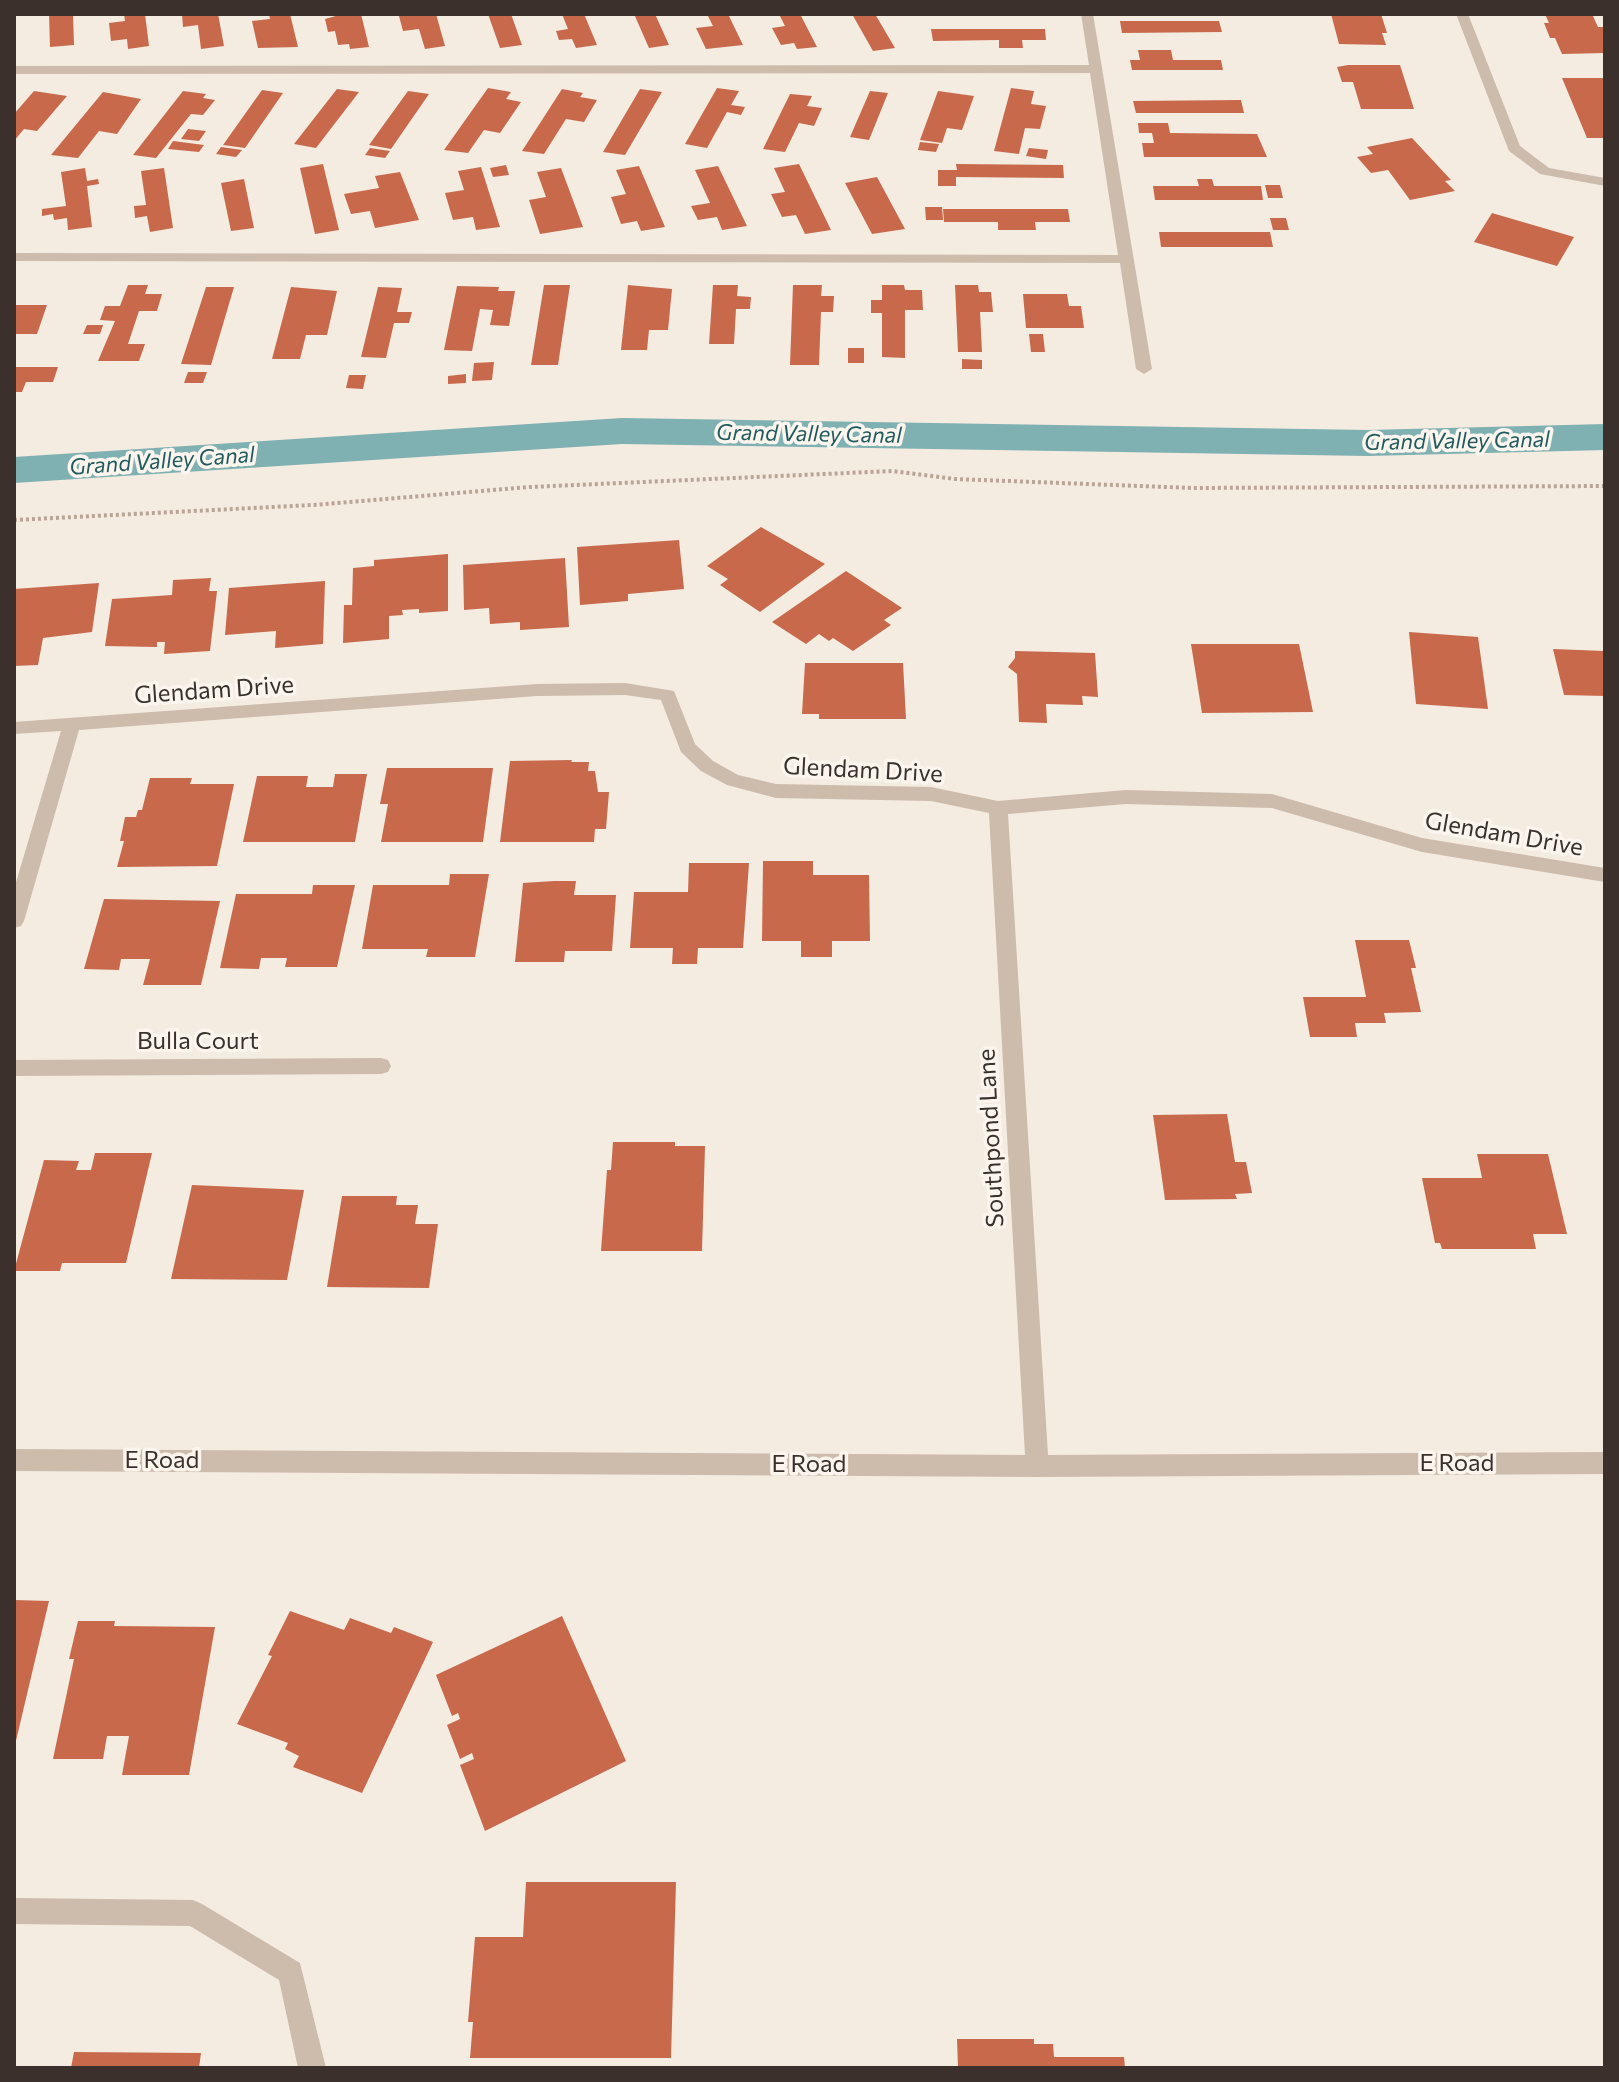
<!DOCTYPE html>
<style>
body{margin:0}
#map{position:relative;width:1619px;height:2082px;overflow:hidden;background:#f4ebe1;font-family:Commissioner,sans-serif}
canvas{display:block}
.frame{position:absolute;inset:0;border:16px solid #3b302b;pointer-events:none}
</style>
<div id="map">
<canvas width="1619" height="2082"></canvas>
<div class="frame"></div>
</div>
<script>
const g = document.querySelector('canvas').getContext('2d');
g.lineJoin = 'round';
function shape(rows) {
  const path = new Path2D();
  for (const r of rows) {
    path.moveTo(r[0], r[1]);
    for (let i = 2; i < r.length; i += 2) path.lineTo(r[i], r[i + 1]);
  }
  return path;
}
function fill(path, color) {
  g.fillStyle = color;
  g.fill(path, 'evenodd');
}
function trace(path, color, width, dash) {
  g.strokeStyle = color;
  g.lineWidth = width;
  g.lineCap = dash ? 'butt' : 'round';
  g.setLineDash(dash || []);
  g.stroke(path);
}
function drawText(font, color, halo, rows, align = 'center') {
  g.font = font + ' Commissioner,sans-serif';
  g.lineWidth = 7;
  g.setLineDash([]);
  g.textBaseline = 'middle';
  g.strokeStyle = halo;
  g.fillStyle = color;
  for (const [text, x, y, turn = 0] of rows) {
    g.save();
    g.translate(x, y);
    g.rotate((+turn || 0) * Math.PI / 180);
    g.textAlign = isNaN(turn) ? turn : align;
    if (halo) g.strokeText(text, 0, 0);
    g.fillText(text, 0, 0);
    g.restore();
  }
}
const canal = shape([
 [622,418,1368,430,1605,424,1605,450,1368,456,622,444,14,483,14,457,622,418]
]);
const building = shape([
 [49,14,73,14,74,45,50,47],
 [124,14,145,14,149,46,128,49,127,39,111,41,109,23,125,21],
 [182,14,218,14,224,46,201,49,198,25,183,27],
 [269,14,290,14,298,47,258,48,252,21,270,19],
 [343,14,361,14,369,47,350,49,349,44,338,45,335,31,328,32,325,19],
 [416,14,436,14,445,46,425,49,419,29,403,31,399,16],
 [488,14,511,14,522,45,500,48],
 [562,14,584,14,597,45,576,48,572,39,559,40,556,31,568,29],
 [634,14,655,14,669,45,649,48],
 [707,14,728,14,743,45,706,49,696,28,713,26],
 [779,14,800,14,817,47,797,49,794,43,781,45,772,28,785,26],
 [852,14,875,14,895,48,873,51],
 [1331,14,1381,14,1387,33,1382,33,1386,45,1339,44],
 [1545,14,1592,14,1598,27,1605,27,1605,53,1562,54,1555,38,1550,38,1544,23,1549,23],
 [1120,21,1219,21,1222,32,1122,33],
 [931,29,1045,29,1046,40,1022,40,1023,48,999,48,999,40,933,41],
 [1138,50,1171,50,1173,60,1221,60,1223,70,1132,70,1130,60,1140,60],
 [1348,65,1400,65,1414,109,1361,109,1353,82,1342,82,1337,67],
 [1562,78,1605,78,1605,138,1587,138],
 [488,88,511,92,506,99,521,102,500,133,484,130,468,153,444,150],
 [717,88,739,91,731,105,745,107,741,115,727,112,707,148,685,144],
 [1011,88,1034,91,1031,104,1046,106,1040,129,1025,128,1019,154,994,151],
 [337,89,359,92,316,148,294,144],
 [562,89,583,93,580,97,597,100,584,122,566,119,544,154,522,151],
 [640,89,662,92,625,155,603,152],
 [262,90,283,93,245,148,223,145],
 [34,91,67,96,37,131,24,129,14,141,14,114],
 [183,91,206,94,203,98,215,100,203,115,191,114,156,158,133,155],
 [408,91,429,94,391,149,369,145],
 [870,91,888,93,869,140,850,137],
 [938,91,974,96,962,130,947,128,942,143,920,140],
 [103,92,141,99,117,134,99,131,78,158,51,155],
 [790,94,812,96,807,106,822,108,814,126,799,123,785,152,763,149],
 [1241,100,1244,113,1136,113,1133,101],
 [1138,123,1168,123,1170,133,1257,134,1267,157,1144,157,1142,143,1154,143,1152,133,1139,133],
 [188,129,206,131,199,141,181,139],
 [1412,138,1451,180,1445,181,1455,191,1410,200,1388,170,1371,173,1357,157,1373,154,1367,147],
 [173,141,204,145,199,152,168,149],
 [920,142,939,144,936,152,918,150],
 [221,147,242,150,236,157,216,154],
 [370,148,390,151,385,158,365,155],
 [1029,148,1048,150,1046,159,1026,156],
 [323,164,339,230,315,234,300,168],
 [799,164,831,230,805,234,796,215,782,217,771,194,785,192,774,168],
 [956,164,1063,165,1064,178,956,177,956,186,938,186,938,170,957,170],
 [506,165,509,175,493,177,490,168],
 [639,166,665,227,641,231,637,221,621,224,611,197,626,194,616,170],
 [718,166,747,226,722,230,717,217,698,220,691,206,710,203,695,170],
 [481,167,500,227,476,230,473,217,453,220,445,193,464,190,458,171],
 [85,168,87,181,98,179,99,184,87,186,92,227,68,230,67,218,54,220,53,214,42,216,42,209,66,206,61,172],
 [164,168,173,228,150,232,147,216,135,218,134,206,146,205,141,171],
 [561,168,583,227,540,234,529,200,546,197,537,172],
 [400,172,419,220,375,228,370,211,351,214,344,194,379,188,375,176],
 [877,177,905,229,872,234,845,183],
 [244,179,254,228,231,231,221,183],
 [1197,179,1212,179,1214,186,1261,186,1263,200,1155,200,1153,186,1199,186],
 [1265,185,1280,185,1283,198,1268,198],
 [925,207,942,207,943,220,926,220],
 [943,209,1068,209,1070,222,1035,222,1036,230,998,230,998,222,944,222],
 [1492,213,1574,237,1557,266,1474,242],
 [1270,218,1286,218,1289,230,1273,230],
 [1159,232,1270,232,1273,247,1161,247],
 [128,285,148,285,145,294,162,294,157,311,139,311,128,344,145,344,139,361,98,361,115,321,100,320,105,306,120,306],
 [544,285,570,285,558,365,531,365],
 [628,285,672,289,668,330,649,330,647,350,621,350],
 [713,285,738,285,737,296,751,297,750,309,736,309,734,344,709,344],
 [793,285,822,285,821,296,834,296,833,312,821,312,819,365,790,365],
 [882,285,904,285,905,290,922,290,923,310,905,310,905,358,882,357,882,313,871,313,871,300,882,300],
 [955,285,978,285,979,292,991,292,993,312,980,312,982,352,958,352],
 [457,286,499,287,498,291,515,291,509,326,490,325,493,310,480,309,472,351,444,350],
 [206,287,234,287,211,365,181,364],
 [291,287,337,291,327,335,306,335,300,359,272,359],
 [378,287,402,288,397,312,412,312,409,323,394,323,386,358,361,357],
 [1023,294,1067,294,1069,306,1081,306,1084,328,1026,328],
 [14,305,47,305,37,334,14,334],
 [87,325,103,325,100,334,83,334],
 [1029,334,1043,334,1045,352,1031,352],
 [848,348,864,348,864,363,848,363],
 [962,359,982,360,982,369,962,369],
 [494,362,492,380,472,381,474,363],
 [14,367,58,367,53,382,26,382,22,392,14,392],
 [188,372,207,372,203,383,184,383],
 [466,374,466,383,448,384,448,376],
 [349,375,366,375,363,389,346,388],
 [761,527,825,564,760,612,720,585,728,579,707,566],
 [679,540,684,589,628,594,628,601,580,605,577,547],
 [448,554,448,611,419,613,419,609,402,610,403,615,389,616,389,639,343,643,344,605,352,605,353,568,374,566,374,560],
 [565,558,569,627,520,630,520,622,490,624,489,608,464,610,463,565],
 [846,571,902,608,884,620,891,625,853,651,833,638,829,641,819,634,806,644,772,622],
 [211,578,209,591,217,591,210,651,164,654,165,642,157,642,157,647,105,646,112,599,172,595,173,580],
 [325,581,323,644,275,648,276,631,225,635,229,588],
 [99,583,92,632,43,638,38,665,14,666,14,589],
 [1409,632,1478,637,1488,709,1416,704],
 [1191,644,1299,644,1313,712,1202,713],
 [1553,649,1605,651,1605,696,1564,695],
 [1015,651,1095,653,1098,697,1082,696,1083,705,1046,704,1047,723,1019,722,1017,674,1008,667,1015,658],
 [805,663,903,663,906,719,819,719,819,714,802,714],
 [572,760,571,762,589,762,588,771,595,771,598,792,609,792,606,829,595,829,594,842,500,842,510,761],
 [387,768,493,768,483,842,381,842,388,804,380,804],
 [335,774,367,774,355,842,243,842,257,776,308,776,306,787,333,787],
 [150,778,192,778,190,784,234,784,217,866,117,867,124,841,120,841,125,817,136,817,138,810,142,810],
 [763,861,813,861,813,875,869,875,870,941,832,941,832,957,801,957,801,941,762,941],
 [689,863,749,863,743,948,698,948,697,964,672,964,673,948,630,948,634,892,688,892],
 [450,874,489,874,475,957,426,957,428,949,362,949,373,885,449,885],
 [554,881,576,881,574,895,616,895,612,951,565,951,564,962,515,962,523,883],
 [313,885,355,885,337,967,285,967,287,958,261,958,259,969,220,968,236,894,312,894],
 [104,899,220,901,201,985,143,985,150,959,121,959,119,970,84,969],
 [1355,940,1409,940,1416,968,1411,968,1421,1012,1384,1013,1386,1023,1355,1023,1357,1037,1310,1037,1303,997,1366,997],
 [1227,1114,1235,1162,1246,1162,1252,1193,1235,1194,1237,1199,1165,1200,1153,1115],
 [613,1142,675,1142,675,1146,705,1146,702,1251,601,1251,607,1170,611,1170],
 [95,1153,152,1153,126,1263,62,1263,60,1271,14,1271,44,1160,79,1161,76,1170,91,1170],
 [1477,1154,1548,1154,1567,1234,1533,1234,1536,1249,1442,1249,1440,1243,1435,1243,1422,1178,1482,1178],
 [192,1185,304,1190,287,1280,171,1279],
 [342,1196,397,1196,396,1205,418,1205,415,1224,438,1224,429,1288,327,1287],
 [14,1600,49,1601,15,1745,14,1745],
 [290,1611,344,1630,350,1618,391,1633,394,1627,433,1642,362,1793,293,1767,299,1756,285,1749,288,1743,237,1724,272,1656,268,1655],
 [562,1616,626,1761,485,1831,460,1765,474,1759,472,1753,460,1759,447,1725,460,1719,458,1713,452,1716,436,1675],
 [78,1621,115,1621,114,1626,215,1627,189,1775,122,1775,129,1736,107,1736,103,1759,53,1759,74,1659,69,1659],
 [526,1882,676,1882,671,2058,470,2058,473,2022,468,2022,475,1937,523,1937],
 [957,2039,1034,2039,1034,2044,1053,2044,1054,2057,1124,2057,1125,2068,958,2068],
 [74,2052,201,2053,199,2068,71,2068]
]);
const path = shape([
 [14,520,313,505,530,487,892,471,955,479,1193,488,1605,486]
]);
const minor = shape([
 [1081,14,1093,14,1152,369,1144,374,1136,369,1120,263,14,261,14,253,1118,255,1090,73,14,74,14,66,1089,65,1081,14],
 [1456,14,1468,14,1520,146,1549,168,1605,178,1605,186,1540,174,1509,151,1456,14],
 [625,683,674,691,695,744,713,761,738,775,776,784,931,787,998,801,1126,790,1272,794,1422,838,1605,868,1605,882,1422,852,1272,808,1126,804,1008,814,1048,1455,1605,1452,1605,1474,1037,1477,14,1471,14,1449,1025,1455,989,813,931,801,776,798,727,785,701,771,681,752,661,700,625,695,537,696,79,730,24,921,21,926,14,928,14,889,61,731,14,734,14,722,537,684,625,683],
 [381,1058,388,1060,391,1066,388,1072,381,1074,14,1076,14,1060,381,1058],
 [14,1898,193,1900,202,1904,300,1963,326,2068,298,2068,279,1980,190,1926,14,1924,14,1898]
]);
const farWaternames = [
 ["Grand Valley Canal",809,434,1],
 ["Grand Valley Canal",1457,441,-1],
 ["Grand Valley Canal",162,461,-4]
];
const streetNames = [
 ["Glendam Drive",214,690,-4],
 ["Glendam Drive",863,770,3],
 ["Glendam Drive",1504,834,10],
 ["Bulla Court",198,1041],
 ["Southpond Lane",991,1138,-93],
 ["E Road",162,1460],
 ["E Road",1457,1463],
 ["E Road",809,1464]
];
fill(canal, '#7fb0b2');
fill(building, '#c8694b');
trace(path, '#b9a596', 4, [3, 3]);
fill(minor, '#cdbbac');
drawText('italic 22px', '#1f5a5e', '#fbf5ee', farWaternames);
drawText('24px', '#3b302b', '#fbf5ee', streetNames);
</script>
